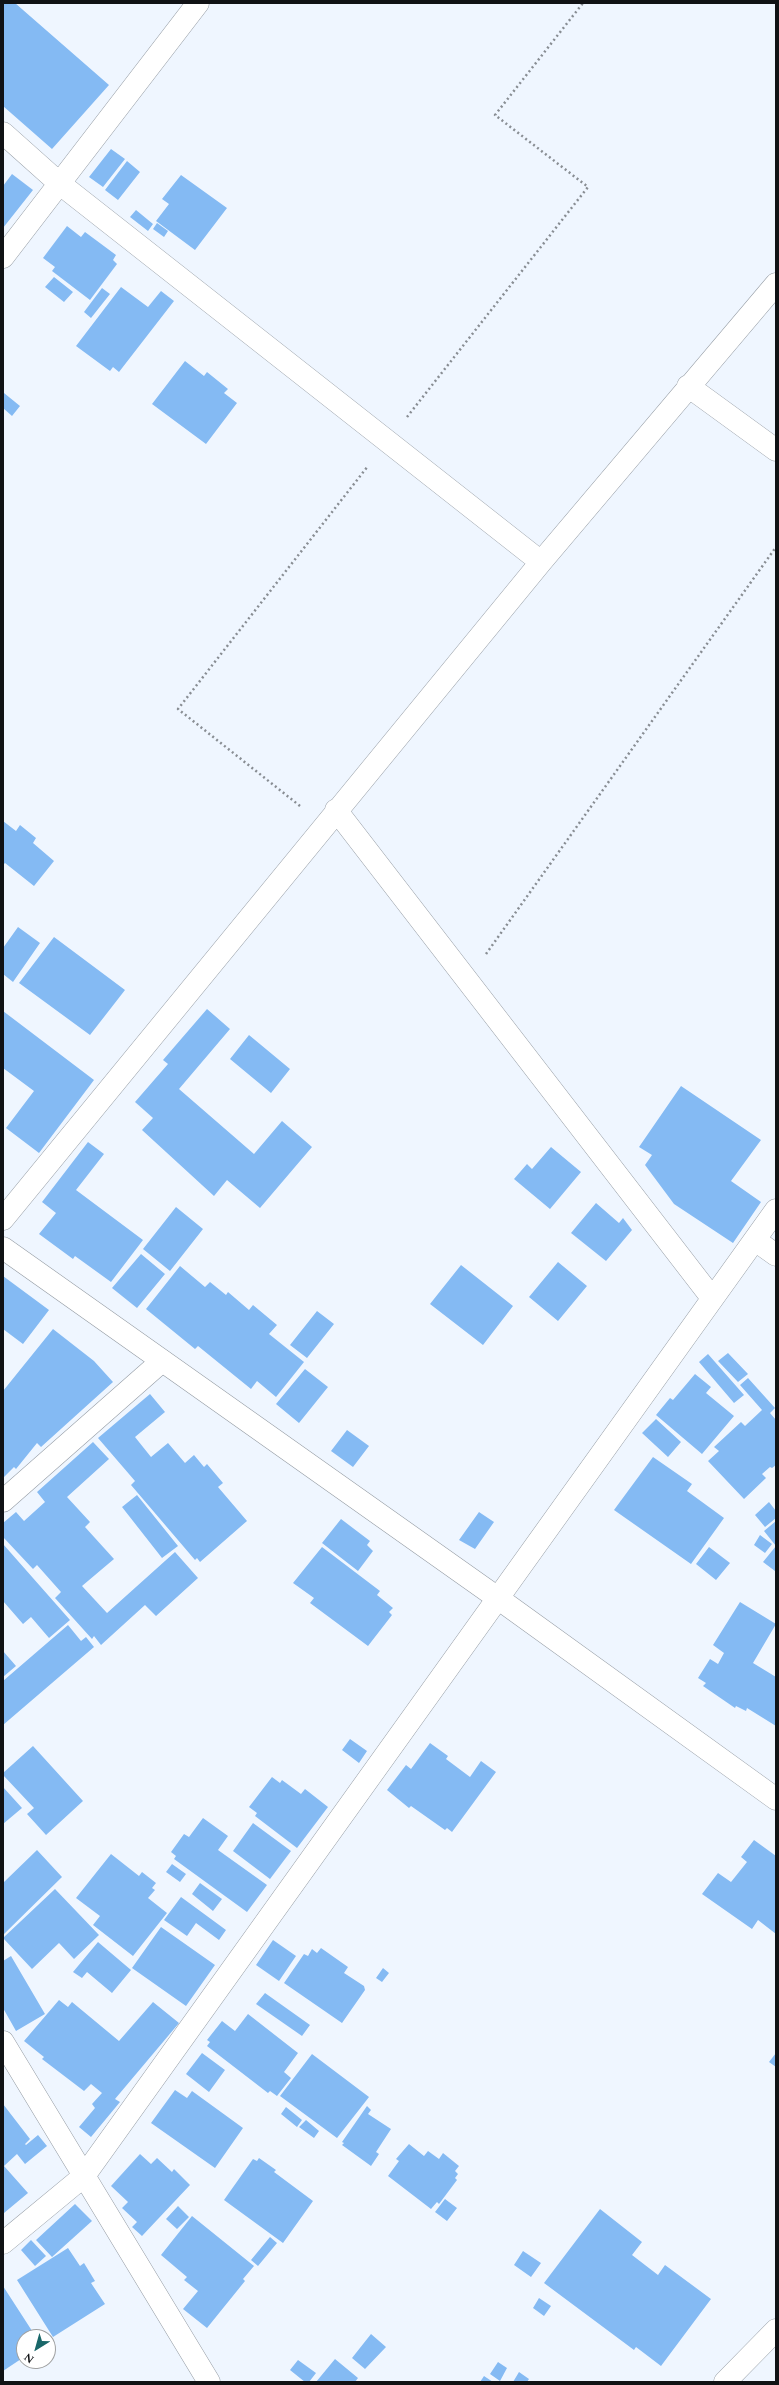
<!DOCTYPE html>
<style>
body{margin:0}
#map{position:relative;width:779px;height:2385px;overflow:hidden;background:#eff6ff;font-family:Spectral,serif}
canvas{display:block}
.frame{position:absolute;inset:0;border:4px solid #101215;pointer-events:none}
.north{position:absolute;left:16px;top:2329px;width:40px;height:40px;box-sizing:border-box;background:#fff;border:1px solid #9fa0a1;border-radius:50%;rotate:217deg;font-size:11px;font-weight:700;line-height:16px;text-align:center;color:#101215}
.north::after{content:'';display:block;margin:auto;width:14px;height:18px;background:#196769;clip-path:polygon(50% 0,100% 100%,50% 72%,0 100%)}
</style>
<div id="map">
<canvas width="779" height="2385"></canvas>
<div class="frame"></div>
<div class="north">N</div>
</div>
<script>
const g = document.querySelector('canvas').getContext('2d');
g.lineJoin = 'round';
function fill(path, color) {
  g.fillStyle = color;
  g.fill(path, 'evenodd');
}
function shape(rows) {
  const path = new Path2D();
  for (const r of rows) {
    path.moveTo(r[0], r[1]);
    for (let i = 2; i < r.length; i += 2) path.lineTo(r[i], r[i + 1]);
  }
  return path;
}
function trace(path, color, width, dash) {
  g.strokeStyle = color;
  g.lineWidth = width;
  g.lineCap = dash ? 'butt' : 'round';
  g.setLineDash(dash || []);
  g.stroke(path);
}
const building = shape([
 [3,3,15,3,109,85,52,149,3,106],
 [111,149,125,159,103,187,89,177],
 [127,161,140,172,118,200,105,190],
 [12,174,33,190,3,228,3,186],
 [181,175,227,208,195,250,156,221,169,204,162,199],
 [136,210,153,224,148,231,130,217],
 [157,223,168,231,164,237,153,229],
 [67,226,81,237,85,232,116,255,113,260,117,264,90,300,52,271,55,267,43,258],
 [54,277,73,292,64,302,45,287],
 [121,287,148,307,161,291,174,301,119,372,113,367,110,371,76,346],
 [102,288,110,294,91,318,84,312],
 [185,361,204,376,207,372,228,389,224,393,237,403,206,444,152,404],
 [4,393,20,406,12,416,3,408],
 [3,821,16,831,20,825,36,838,33,843,54,861,34,886,5,863,3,865],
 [18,927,40,943,13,982,3,974,3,948],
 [54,937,125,990,90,1035,19,983],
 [207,1009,230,1029,179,1089,254,1154,282,1121,312,1147,260,1208,227,1180,214,1196,142,1130,153,1118,135,1102,168,1064,163,1060],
 [3,1011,94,1080,39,1153,6,1128,34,1091,3,1068],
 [249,1035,290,1069,271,1093,230,1059],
 [681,1086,761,1140,731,1181,761,1202,733,1243,674,1204,645,1165,652,1155,639,1147],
 [88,1142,104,1154,76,1190,143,1240,111,1282,75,1256,73,1259,39,1234,56,1213,42,1202],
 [551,1147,581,1172,550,1209,514,1179,527,1164,532,1169],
 [596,1203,619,1223,623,1218,632,1230,606,1261,571,1233],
 [176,1207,203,1229,170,1271,143,1249],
 [141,1254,165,1274,137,1308,112,1288],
 [558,1262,587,1286,558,1321,529,1297],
 [461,1265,513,1306,483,1345,430,1304],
 [180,1266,205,1287,210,1282,226,1295,228,1292,249,1310,253,1305,277,1325,269,1334,304,1362,276,1397,257,1381,251,1389,198,1346,195,1349,146,1309],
 [3,1276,49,1310,23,1344,3,1329],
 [317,1311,334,1324,307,1358,290,1345],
 [53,1329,94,1361,113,1382,41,1447,37,1443,16,1469,14,1467,3,1478,3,1391],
 [728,1353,748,1374,738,1382,718,1361],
 [708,1354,744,1395,734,1403,699,1362],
 [305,1369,328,1387,299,1423,276,1404],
 [695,1374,711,1387,706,1393,734,1416,702,1454,656,1415,670,1398,673,1400],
 [748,1378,775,1408,770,1413,776,1420,776,1465,772,1468,770,1467,762,1474,766,1478,744,1499,708,1461,719,1451,714,1447,741,1422,745,1426,762,1410,740,1385],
 [150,1394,165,1412,135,1437,151,1457,168,1443,185,1463,194,1455,204,1467,207,1464,223,1483,218,1487,247,1521,200,1562,197,1558,195,1560,131,1485,135,1481,98,1438],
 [656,1419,681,1442,668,1457,642,1433],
 [347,1430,369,1446,353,1467,331,1451],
 [93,1442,109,1459,67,1497,90,1522,85,1527,114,1559,82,1586,107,1613,175,1552,198,1578,156,1616,145,1605,101,1645,94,1636,92,1639,55,1598,61,1592,37,1565,33,1569,3,1537,3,1523,16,1512,24,1521,45,1502,37,1492],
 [653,1457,692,1484,687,1491,724,1518,691,1564,614,1510],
 [137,1495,178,1546,162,1558,122,1507],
 [769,1502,776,1511,776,1518,765,1527,755,1515],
 [479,1512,494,1522,475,1549,459,1540],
 [341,1519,370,1541,367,1545,373,1551,358,1571,322,1543],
 [776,1521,776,1571,775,1571,763,1562,776,1546,764,1531],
 [760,1535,772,1544,765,1553,754,1545],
 [3,1544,70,1620,49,1638,31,1617,23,1624,3,1601],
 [322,1547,380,1591,377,1595,393,1608,389,1612,392,1615,368,1646,310,1603,314,1598,293,1583],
 [709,1547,730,1563,716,1580,696,1564],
 [740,1602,776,1624,753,1663,776,1677,776,1726,747,1708,746,1711,736,1706,735,1708,703,1686,706,1683,698,1678,710,1659,718,1664,724,1653,713,1645],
 [68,1625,81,1641,86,1637,94,1647,3,1725,3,1681],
 [3,1651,16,1666,3,1677],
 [350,1739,367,1751,359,1763,342,1750],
 [430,1743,448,1756,446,1759,470,1777,481,1761,496,1772,452,1832,447,1828,445,1830,411,1806,409,1808,387,1790,406,1765,411,1769],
 [33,1746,83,1801,46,1835,27,1814,34,1808,3,1775,3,1773],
 [272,1777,280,1783,282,1780,301,1794,305,1789,328,1807,297,1848,255,1816,257,1813,249,1807],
 [3,1787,22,1808,3,1824],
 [203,1818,228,1836,218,1850,267,1885,247,1912,174,1859,176,1856,171,1852,184,1834,189,1837],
 [253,1823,291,1851,270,1879,233,1851],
 [754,1840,776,1856,776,1934,758,1920,752,1929,702,1894,718,1873,731,1882,747,1862,741,1857],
 [37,1850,62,1877,3,1935,3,1883],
 [111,1854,139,1876,142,1872,156,1883,152,1888,155,1890,148,1898,167,1913,133,1956,93,1925,100,1916,76,1898],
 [172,1864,186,1874,180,1882,166,1872],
 [200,1883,222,1899,213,1911,192,1894],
 [55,1889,99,1935,74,1959,59,1943,32,1969,3,1938],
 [181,1897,226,1930,219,1940,196,1923,187,1936,164,1920],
 [161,1927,215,1965,186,2006,132,1968],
 [273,1940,296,1956,279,1981,256,1965],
 [98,1942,131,1970,112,1993,87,1972,82,1978,73,1972],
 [321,1948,348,1967,344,1973,364,1986,365,1990,342,2023,284,1983,304,1954,308,1956,312,1949,317,1953],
 [11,1956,45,2014,16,2031,3,2008,3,1961],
 [383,1968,389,1973,382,1982,376,1978],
 [265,1993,310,2025,302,2036,256,2004],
 [59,2000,68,2007,72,2002,119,2041,153,2002,179,2023,115,2099,120,2102,91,2137,79,2127,95,2108,92,2104,102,2093,91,2084,84,2091,42,2059,44,2057,24,2041],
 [248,2014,298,2053,284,2072,291,2078,277,2096,270,2091,268,2093,207,2046,210,2042,207,2040,222,2021,235,2031],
 [202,2053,225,2070,209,2092,186,2074],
 [776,2053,776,2067,769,2062],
 [312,2054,369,2097,337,2138,280,2096],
 [175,2090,187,2098,192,2091,243,2128,215,2168,151,2123],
 [3,2104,30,2139,25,2144,26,2145,38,2135,47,2146,25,2164,17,2154,4,2166,28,2193,4,2213],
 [367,2106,371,2110,368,2114,391,2129,376,2152,379,2154,371,2166,342,2145,344,2143,342,2142],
 [286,2107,302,2120,297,2127,281,2114],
 [306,2120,319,2131,314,2138,299,2127],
 [409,2144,424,2156,428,2151,439,2159,443,2153,459,2166,455,2171,458,2174,455,2178,457,2180,439,2204,437,2202,431,2209,388,2176,399,2161,396,2159],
 [140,2154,151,2164,157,2158,172,2172,174,2169,190,2185,142,2236,132,2227,137,2222,122,2208,128,2202,111,2186],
 [259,2158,276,2170,274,2172,313,2201,283,2243,224,2200,253,2159,257,2161],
 [445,2199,457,2208,447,2221,435,2212],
 [75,2204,92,2221,52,2257,36,2240],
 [178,2206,189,2217,177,2229,166,2219],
 [600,2209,642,2242,632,2255,658,2275,665,2265,711,2299,661,2366,636,2347,634,2350,544,2283],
 [192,2216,254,2266,243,2279,245,2281,207,2328,183,2309,198,2291,184,2280,187,2277,161,2255],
 [270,2237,277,2243,258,2266,251,2260],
 [31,2240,46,2256,35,2266,21,2250],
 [68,2248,80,2266,84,2263,95,2281,91,2283,105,2304,53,2337,17,2280],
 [523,2251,541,2263,531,2277,514,2265],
 [3,2286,36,2337,24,2337,24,2351,22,2353,24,2357,3,2371],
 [539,2298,551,2306,544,2316,533,2308],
 [371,2334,386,2347,365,2369,352,2358],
 [335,2359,358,2378,355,2382,316,2382],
 [298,2360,316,2373,309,2382,305,2382,290,2370],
 [498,2362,507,2368,500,2381,490,2374],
 [519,2372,529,2379,527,2382,513,2382],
 [484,2376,493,2382,480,2382]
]);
const path = shape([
 [407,417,588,187,495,115,583,3],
 [300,806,178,709,368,466],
 [486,954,776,547]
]);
const minor = shape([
 [3,133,59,183,541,562],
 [3,257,198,3],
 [688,386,776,450],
 [336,810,712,1298],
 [3,1219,541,562,776,284],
 [755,1240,776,1255],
 [3,1501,162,1361],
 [3,2042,209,2382],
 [3,2243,84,2176,776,1210]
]);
const tertiary = shape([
 [3,1248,499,1599,776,1799],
 [725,2382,776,2330]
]);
fill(building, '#84baf3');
trace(minor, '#959ca4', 23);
trace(tertiary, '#959ca4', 23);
trace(path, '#888d93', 2.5, [2, 3]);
trace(minor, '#fff', 22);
trace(tertiary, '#fff', 22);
</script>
